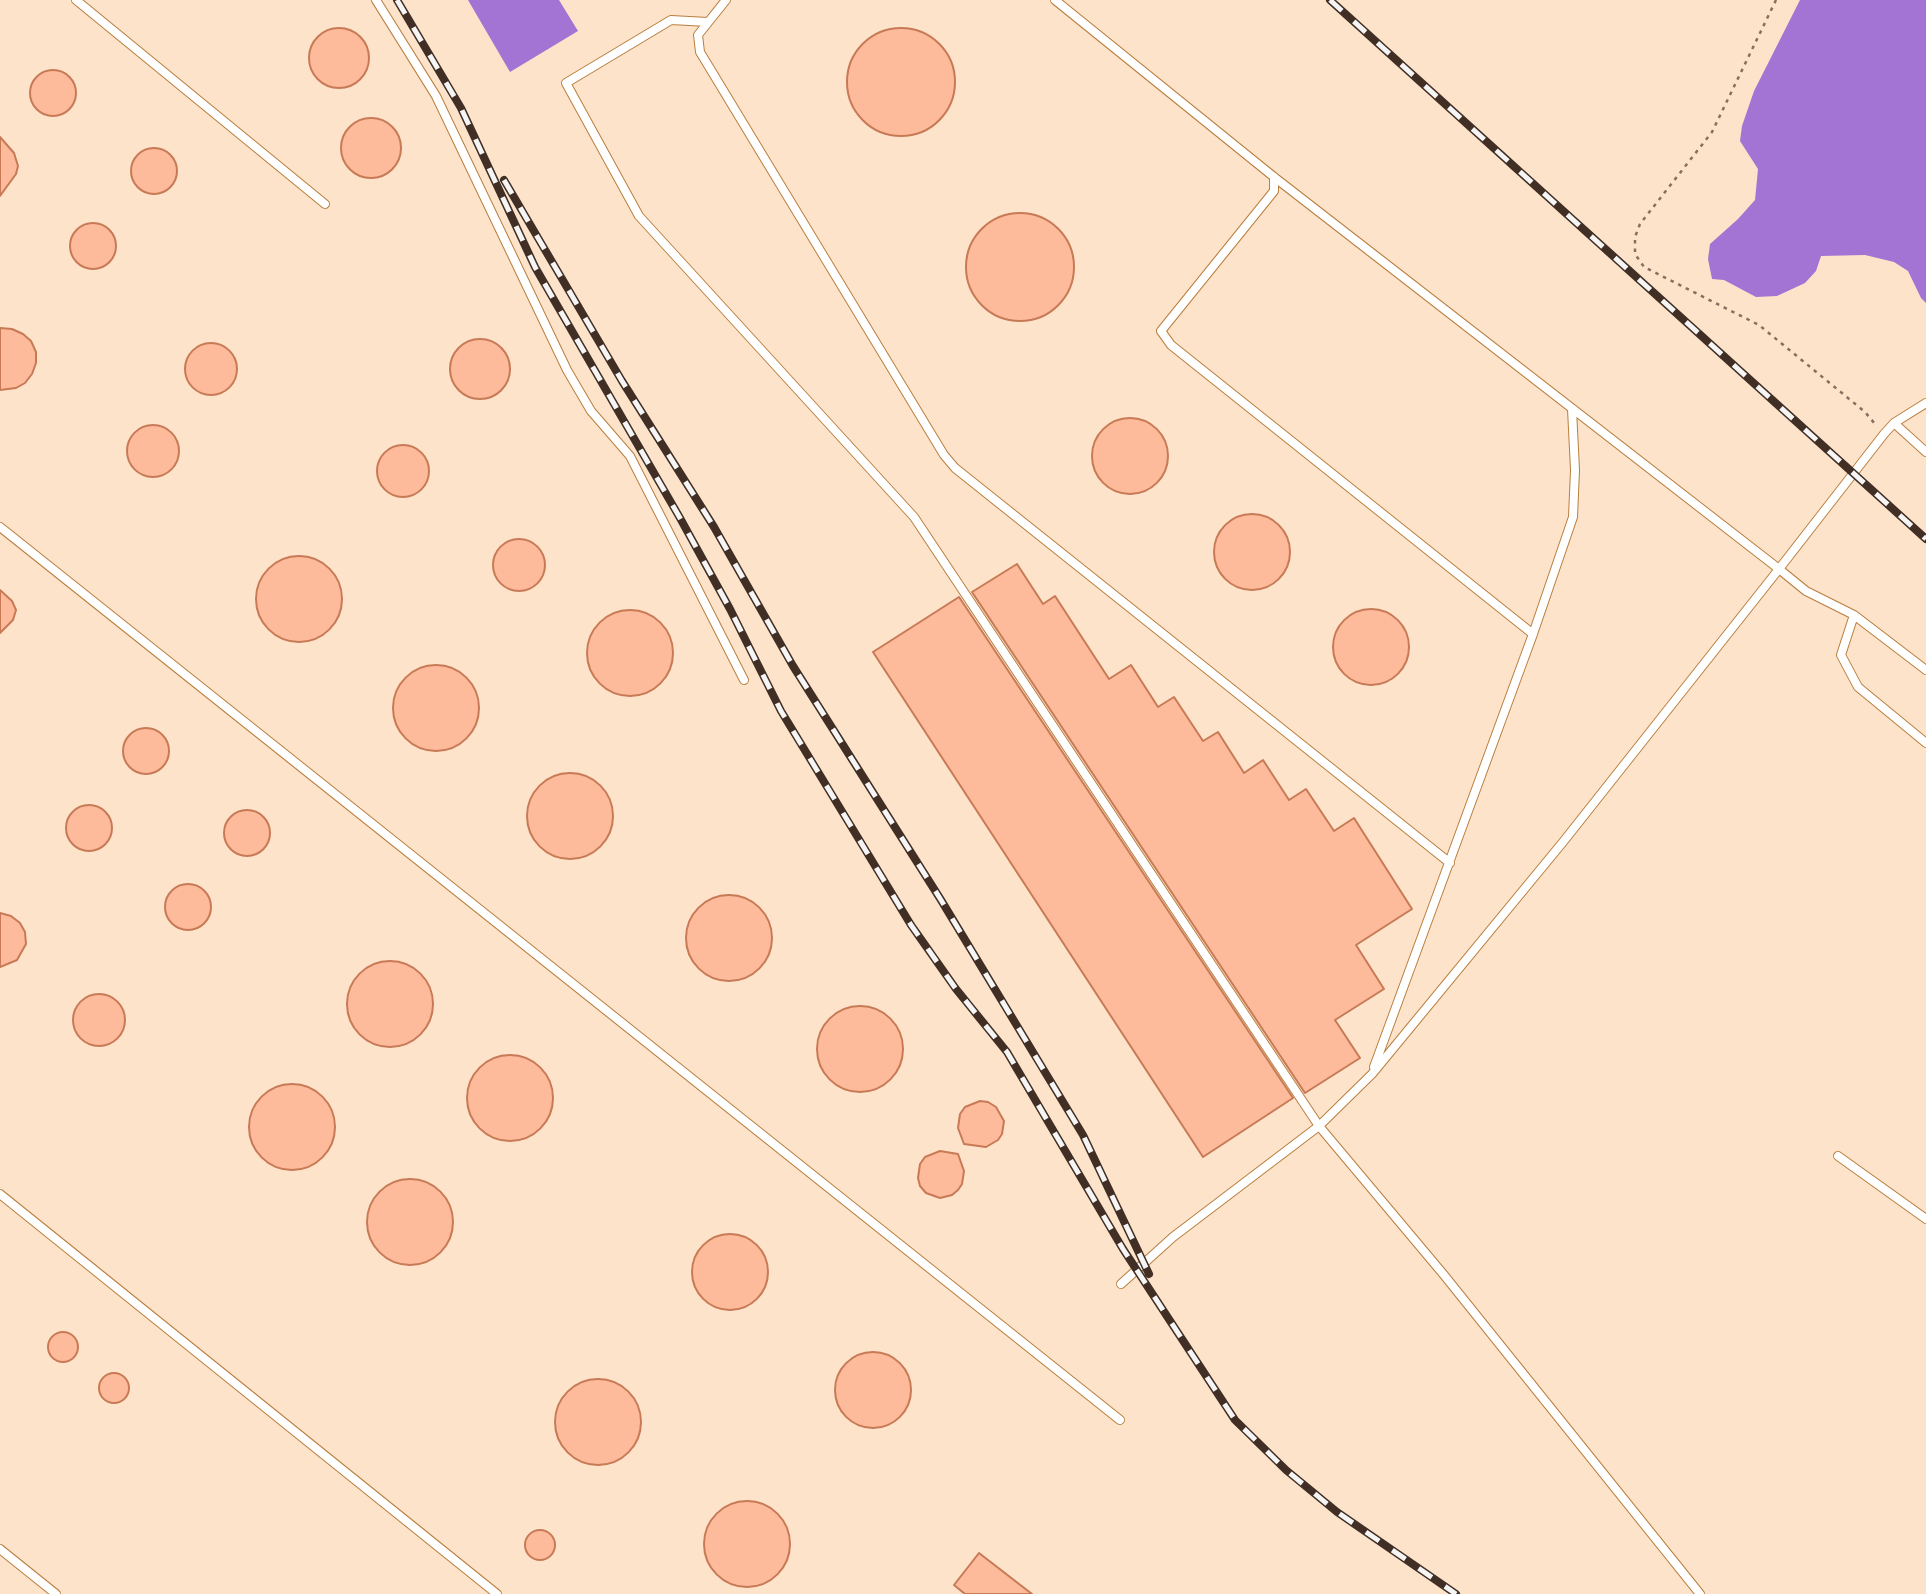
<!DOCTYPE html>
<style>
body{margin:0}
canvas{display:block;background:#fde3ca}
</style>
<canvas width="1926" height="1594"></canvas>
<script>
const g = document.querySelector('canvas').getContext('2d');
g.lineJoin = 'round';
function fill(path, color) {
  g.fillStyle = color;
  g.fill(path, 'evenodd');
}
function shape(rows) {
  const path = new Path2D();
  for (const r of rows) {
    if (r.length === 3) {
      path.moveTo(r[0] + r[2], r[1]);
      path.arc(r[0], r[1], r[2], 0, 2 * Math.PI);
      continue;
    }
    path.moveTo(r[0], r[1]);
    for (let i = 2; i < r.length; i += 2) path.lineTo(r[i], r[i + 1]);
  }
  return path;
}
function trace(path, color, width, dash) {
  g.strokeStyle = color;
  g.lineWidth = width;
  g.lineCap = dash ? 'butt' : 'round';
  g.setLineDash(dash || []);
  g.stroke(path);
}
const water = shape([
 [468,0,559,0,578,31,510,72],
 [1800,0,1926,0,1926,303,1921,298,1908,271,1894,262,1865,255,1821,256,1816,271,1805,283,1777,296,1756,297,1724,280,1712,279,1708,259,1710,244,1738,219,1755,200,1758,169,1740,141,1742,126,1754,91]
]);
const building = shape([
 [339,58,30],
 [901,82,54],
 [53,93,23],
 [371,148,30],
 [0,137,14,153,18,166,16,174,0,196,0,137],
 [154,171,23],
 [1020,267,54],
 [93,246,23],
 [0,328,12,329,23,334,31,341,36,352,36,363,32,374,25,383,16,388,0,390,0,328],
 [480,369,30],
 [211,369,26],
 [1130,456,38],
 [153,451,26],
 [403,471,26],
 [1252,552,38],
 [519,565,26],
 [299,599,43],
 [1017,564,1043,604,1055,596,1109,679,1131,665,1158,707,1174,697,1203,741,1218,732,1244,773,1263,760,1289,800,1306,789,1334,831,1354,818,1412,909,1356,945,1384,989,1335,1020,1360,1058,1305,1093,972,592,1017,564],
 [0,590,12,601,16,610,13,620,0,633,0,590],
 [959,597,1293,1098,1203,1157,873,652,959,597],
 [1371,647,38],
 [630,653,43],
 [436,708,43],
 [146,751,23],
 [570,816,43],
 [89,828,23],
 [247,833,23],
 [188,907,23],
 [729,938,43],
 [0,913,11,916,20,923,25,932,26,944,17,960,0,967,0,913],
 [390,1004,43],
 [99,1020,26],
 [860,1049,43],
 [510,1098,43],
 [292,1127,43],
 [980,1101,988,1102,996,1107,1004,1121,1002,1134,998,1140,986,1147,964,1144,958,1128,960,1114,965,1107,980,1101],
 [940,1151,958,1154,964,1171,962,1184,958,1190,952,1195,940,1198,926,1193,920,1186,918,1178,920,1164,925,1157,940,1151],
 [410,1222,43],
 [730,1272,38],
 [63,1347,15],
 [873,1390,38],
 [114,1388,15],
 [598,1422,43],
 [747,1544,43],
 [540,1545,15],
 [979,1553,1032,1594,965,1594,954,1585,979,1553]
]);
const path = shape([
 [1776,0,1712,132,1640,224,1635,237,1635,254,1644,267,1759,325,1865,412,1875,424]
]);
const lane = shape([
 [76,0,325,204],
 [376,0,436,96,567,370,591,411,630,456,744,680],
 [726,0,698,35,700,52,944,455,955,468,1450,863],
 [1055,0,1274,177,1779,569,1563,842,1372,1074,1319,1126,1173,1237,1121,1284],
 [708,22,671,20,566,83,639,216,914,517,1319,1126,1444,1275,1700,1594],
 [1274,177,1274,191,1161,331,1171,345,1533,634],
 [1926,403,1894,423,1884,434,1779,569,1806,591,1854,615,1926,670],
 [1894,423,1926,452],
 [0,527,1120,1420],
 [1854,615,1841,655,1858,687,1926,743],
 [1374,1067,1533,634,1573,517,1575,470,1572,409],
 [1838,1156,1926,1219],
 [0,1194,497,1594],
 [0,1549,56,1594]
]);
const rail = shape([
 [397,0,461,108,535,267,680,518,730,609,781,711,911,925,956,989,1007,1052,1123,1249,1235,1420,1286,1470,1337,1512,1456,1594],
 [1330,0,1926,539],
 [504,180,622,381,714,527,793,666,941,900,1083,1135,1149,1274]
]);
fill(water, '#a374d3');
fill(building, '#fdbb9c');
trace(building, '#c87a56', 2);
trace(lane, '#ba7e3e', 10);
trace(path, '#857060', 2.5, [3.5, 5]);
trace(lane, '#fff', 8);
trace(rail, '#412f25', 8);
trace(rail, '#f5f5f5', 5, [16]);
</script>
